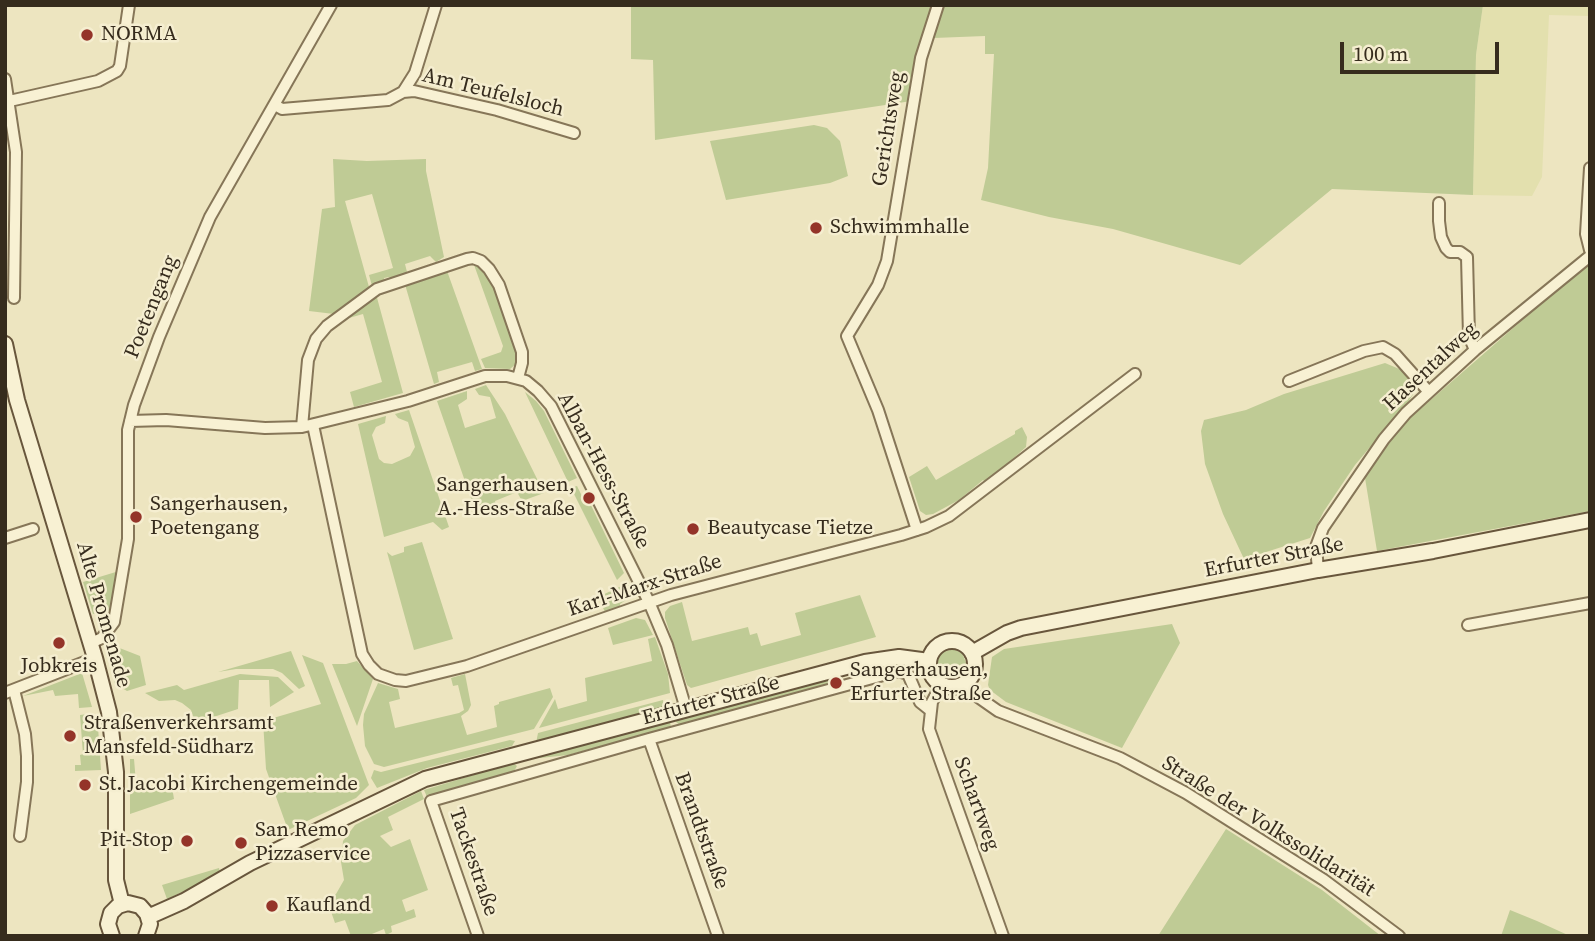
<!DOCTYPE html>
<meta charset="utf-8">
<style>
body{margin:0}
#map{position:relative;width:1595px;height:941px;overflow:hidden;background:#ede5c0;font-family:"Source Serif 4",serif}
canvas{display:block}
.frame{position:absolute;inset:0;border:7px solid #362c1d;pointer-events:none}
.scale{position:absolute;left:1340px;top:42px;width:159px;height:32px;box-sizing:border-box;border:4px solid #362c1d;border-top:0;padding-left:9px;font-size:21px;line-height:24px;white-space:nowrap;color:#362c1d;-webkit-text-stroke:5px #f5eed0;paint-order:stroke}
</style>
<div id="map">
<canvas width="1595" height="941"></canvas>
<div class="frame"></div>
<div class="scale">100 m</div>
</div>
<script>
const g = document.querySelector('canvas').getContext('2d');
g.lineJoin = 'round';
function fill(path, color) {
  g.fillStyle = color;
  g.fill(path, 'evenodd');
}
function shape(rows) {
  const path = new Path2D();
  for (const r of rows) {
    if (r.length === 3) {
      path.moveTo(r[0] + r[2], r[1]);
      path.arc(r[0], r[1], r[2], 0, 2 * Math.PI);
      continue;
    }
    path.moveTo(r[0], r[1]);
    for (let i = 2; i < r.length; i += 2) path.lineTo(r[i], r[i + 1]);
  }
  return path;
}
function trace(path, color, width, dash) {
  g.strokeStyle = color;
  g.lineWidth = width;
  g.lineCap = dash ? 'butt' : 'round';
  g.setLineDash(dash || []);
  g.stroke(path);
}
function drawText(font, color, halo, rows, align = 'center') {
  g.font = font + ' "Source Serif 4",serif';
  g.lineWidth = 5;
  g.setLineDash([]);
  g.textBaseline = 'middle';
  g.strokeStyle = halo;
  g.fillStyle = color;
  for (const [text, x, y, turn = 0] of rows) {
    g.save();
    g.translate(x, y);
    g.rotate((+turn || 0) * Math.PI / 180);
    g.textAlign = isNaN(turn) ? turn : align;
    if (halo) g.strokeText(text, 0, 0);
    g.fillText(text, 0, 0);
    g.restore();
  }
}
const farmland = shape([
 [1483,5,1590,5,1590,16,1549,15,1542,177,1532,196,1473,195,1476,55]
]);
const green = shape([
 [631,5,1483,5,1476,55,1473,195,1332,189,1240,265,1113,229,1049,217,981,200,988,168,994,54,985,54,985,36,934,38,924,61,918,100,655,140,653,60,631,59],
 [814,125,827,128,840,141,848,176,830,183,726,200,710,141],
 [333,159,367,161,426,159,426,171,444,257,436,262,430,256,405,264,407,272,391,279,389,277,384,278,385,281,372,286,369,275,393,268,372,194,345,201,369,287,334,314,309,311,322,209,335,207],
 [473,262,480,265,491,278,519,355,517,363,510,369,485,368,481,359,501,352,503,346],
 [1590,264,1590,511,1377,551,1365,478,1402,425,1535,309],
 [446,268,482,369,475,371,472,362,437,372,439,382,434,384,404,281],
 [376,294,403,393,354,407,350,392,382,382,363,314,349,318,348,314],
 [1385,363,1404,371,1412,383,1414,393,1408,402,1355,465,1324,511,1310,538,1244,559,1223,514,1205,464,1201,431,1204,420,1246,410,1284,394],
 [486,385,505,414,544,493,522,501,517,492,495,501,497,510,482,516,477,514,474,507,437,401,467,391,467,399,458,405,465,428,496,418,490,397,479,395,475,389],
 [525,392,536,401,544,411,577,478,568,482],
 [409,410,449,527,442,530,433,522,384,537,358,424,386,416,385,423,376,427,372,435,379,459,384,463,392,464,410,456,415,447,408,422,398,418,395,414],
 [1022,427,1027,437,1026,447,986,483,983,480,959,500,933,514,926,515,920,511,909,477,927,466,936,480,1015,434,1015,431],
 [577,486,582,496,586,495,624,573,617,580,571,488],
 [422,542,453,639,414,650,387,552,392,556,404,552,404,547],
 [119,571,112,610,93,614,83,582],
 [628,583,631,590,629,598,620,604,620,607,605,612,598,597],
 [860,595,876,637,691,688,687,685,665,618,665,612,670,606,682,602,692,641,748,627,750,635,757,633,761,646,801,635,795,613],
 [636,618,645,620,653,635,613,645,608,628],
 [1172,624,1180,643,1122,748,1006,702,990,690,988,685,992,657,1004,649],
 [655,637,668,674,670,693,539,728,555,699,558,709,587,701,585,678,652,661,648,639],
 [117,647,140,656,146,685,127,691,114,683],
 [953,649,962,653,967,665,957,671,950,680,941,676,936,664,941,653],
 [291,651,305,686,299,689,282,673,273,669,236,669,218,672],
 [302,655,323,663,369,785,356,798,288,830,266,769,263,721,321,704],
 [357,661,373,679,357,726,332,664,346,664],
 [82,673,92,707,79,708,78,694,55,696,53,690,23,696],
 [240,674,278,677,294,692,270,707,269,680,239,680,238,709,198,722,195,722,191,710,182,703,175,700,159,701,145,693,177,685,184,690],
 [465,674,471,705,468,711,461,716,467,735,497,727,494,706,499,704,499,702,550,688,553,697,534,729,384,767,374,764,365,746,363,725,364,714,378,683,398,689,400,699,389,702,395,728,459,713,464,710,458,685,453,686,451,678],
 [829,681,830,686,680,725,676,722,677,718,798,686],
 [663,700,664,707,536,743,538,733],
 [88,714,89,717,95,717,98,727,101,770,75,771,75,765,81,765,80,755,83,754,80,715],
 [669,718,671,727,568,755,540,758,539,754],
 [510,740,515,741,512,746,427,768,377,788,371,778,374,770,381,772],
 [130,759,134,759,136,783,143,788,172,787,174,799,130,814],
 [513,763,517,766,513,773,427,797,424,790],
 [421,791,424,799,388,817,393,830,380,836,391,847,410,839,428,890,402,900,406,912,414,909,416,917,391,926,392,932,386,935,384,929,367,936,351,936,345,920,335,923,327,900,336,894,344,880,341,862,343,841,355,825],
 [1226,829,1322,890,1381,936,1158,936],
 [219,868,220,872,208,880,167,899,162,885],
 [1510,910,1537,921,1570,936,1501,936]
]);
const street = shape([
 [5,79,16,152,14,298],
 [403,92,415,73,436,5],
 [5,102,98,81,117,71,120,66,129,5],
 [275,105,282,109,388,100,403,92,414,91,497,110,574,133],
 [1590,168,1586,234,1590,250],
 [1439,203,1439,221,1441,237,1446,248,1450,252,1460,252,1467,257,1469,336,1475,350],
 [1289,381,1364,351,1383,347,1395,354,1428,391],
 [130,421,166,420,265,428,302,427,408,401,485,376,507,376,526,381,538,391,551,406,649,602,667,645,686,709],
 [313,425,362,654,369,665,378,674,395,680,406,681,467,666,671,595,901,535,926,527,949,516,1135,374],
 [302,427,308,360,316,339,327,326,377,289,467,259,473,258,481,261,489,269,499,285,522,352,522,363,518,378],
 [917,530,878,410,847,336,878,285,887,261,921,58,938,5],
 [5,538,33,529],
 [1318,570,1316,547,1323,528,1384,439,1406,413,1475,350,1590,256],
 [1468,625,1590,603],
 [91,643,102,638,114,622,128,539,128,430,134,405,159,337,210,217,331,5],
 [966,682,978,697,998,711,1120,758,1186,793,1324,880,1399,936],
 [941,685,932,702,929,729,1003,936],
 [14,690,25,734,27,756,27,782,20,836],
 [5,693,95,658],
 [649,739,718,936],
 [478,936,431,801,649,739,898,671,908,674,920,702,930,710]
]);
const secondary = shape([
 [5,344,17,400,95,658,109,712,116,772,116,880,122,904],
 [952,664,23],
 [972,653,1007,633,1021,628,1318,570,1433,551,1590,520],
 [148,917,184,901,250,863,425,779,865,662,899,657,929,661],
 [112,936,108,924,111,913,118,906,128,903,140,906,147,914,150,924,146,936]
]);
const markers = [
 [87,35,7,"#943429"],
 [816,228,7,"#943429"],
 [589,498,7,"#943429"],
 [136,517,7,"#943429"],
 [693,529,7,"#943429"],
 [59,643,7,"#943429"],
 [836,683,7,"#943429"],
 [70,736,7,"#943429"],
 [85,785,7,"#943429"],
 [187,841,7,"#943429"],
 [241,843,7,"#943429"],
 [272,906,7,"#943429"]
];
const poiNames = [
 ["NORMA",101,35],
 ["Schwimmhalle",830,228],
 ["Sangerhausen,",575,486,"right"],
 ["A.-Hess-Straße",575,510,"right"],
 ["Sangerhausen,",150,505],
 ["Poetengang",150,529],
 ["Beautycase Tietze",707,529],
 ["Jobkreis",59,667,"center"],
 ["Sangerhausen,",850,671],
 ["Erfurter Straße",850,695],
 ["Straßenverkehrsamt",84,724],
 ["Mansfeld-Südharz",84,748],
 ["St. Jacobi Kirchengemeinde",99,785],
 ["San Remo",255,831],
 ["Pizzaservice",255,855],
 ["Pit-Stop",173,841,"right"],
 ["Kaufland",286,906]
];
const streetNames = [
 ["Am Teufelsloch",493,93,14],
 ["Gerichtsweg",889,129,-81],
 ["Poetengang",152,307,-68],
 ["Hasentalweg",1431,367,-43],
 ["Alban-Hess-Straße",603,471,62],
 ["Erfurter Straße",1274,558,-11],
 ["Karl-Marx-Straße",645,586,-18],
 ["Alte Promenade",103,615,74],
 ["Erfurter Straße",711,701,-15],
 ["Schartweg",976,804,70],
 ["Straße der Volkssolidarität",1268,827,32],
 ["Brandtstraße",701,831,70],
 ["Tackestraße",473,862,71]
];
fill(farmland, '#e3e0ae');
fill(green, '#bfcb95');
trace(street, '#867658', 14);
trace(secondary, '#68563c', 18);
trace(street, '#f8f1d3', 10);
trace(secondary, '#f8f1d3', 14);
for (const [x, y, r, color] of markers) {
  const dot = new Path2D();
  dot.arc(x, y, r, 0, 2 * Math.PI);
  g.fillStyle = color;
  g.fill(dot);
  trace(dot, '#f5eed0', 2.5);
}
drawText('21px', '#362c1d', '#f5eed0', poiNames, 'left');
drawText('21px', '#362c1d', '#f5eed0', streetNames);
</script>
